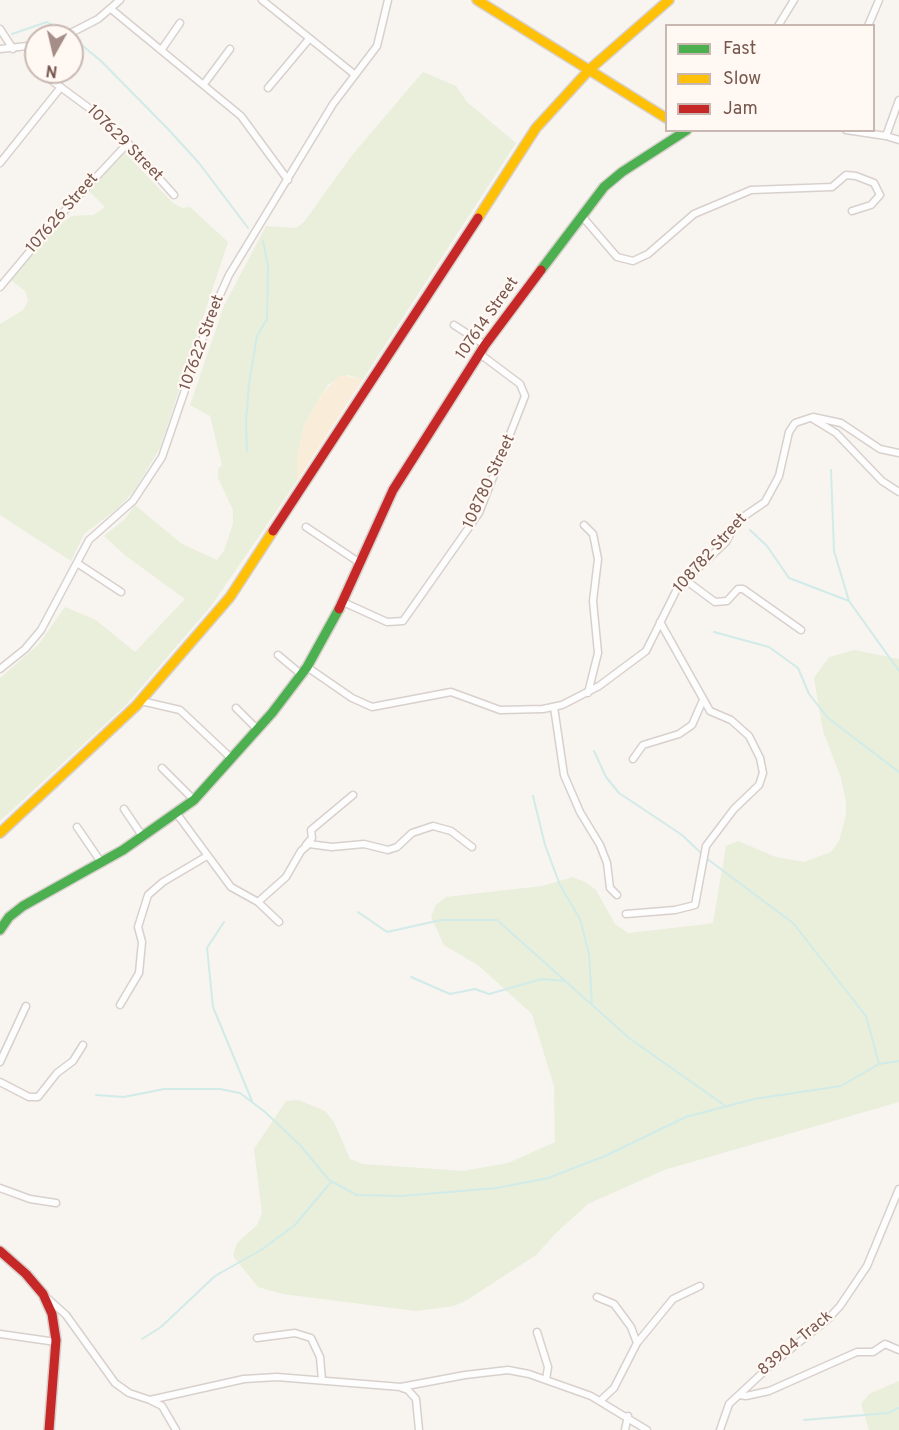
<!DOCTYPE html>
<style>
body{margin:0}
#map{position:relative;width:899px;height:1430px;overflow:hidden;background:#f8f4f0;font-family:Overpass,sans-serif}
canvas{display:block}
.legend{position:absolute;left:665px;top:24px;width:210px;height:108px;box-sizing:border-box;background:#fff8f3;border:2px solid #c9b8b1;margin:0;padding:8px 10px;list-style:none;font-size:18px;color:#78574e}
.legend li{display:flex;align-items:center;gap:12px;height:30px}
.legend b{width:30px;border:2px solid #c9b8b1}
.north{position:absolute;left:24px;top:24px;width:60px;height:60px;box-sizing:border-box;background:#fff8f3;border:2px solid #c9b8b1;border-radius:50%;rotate:188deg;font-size:16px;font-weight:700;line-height:24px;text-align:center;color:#78574e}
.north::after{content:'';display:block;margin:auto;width:21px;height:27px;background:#a58e87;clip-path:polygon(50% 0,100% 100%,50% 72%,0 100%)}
</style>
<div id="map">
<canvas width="899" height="1430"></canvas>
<ul class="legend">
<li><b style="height:8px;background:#4caf50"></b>Fast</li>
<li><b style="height:8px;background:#ffc107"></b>Slow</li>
<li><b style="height:8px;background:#c62828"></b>Jam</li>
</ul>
<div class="north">N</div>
</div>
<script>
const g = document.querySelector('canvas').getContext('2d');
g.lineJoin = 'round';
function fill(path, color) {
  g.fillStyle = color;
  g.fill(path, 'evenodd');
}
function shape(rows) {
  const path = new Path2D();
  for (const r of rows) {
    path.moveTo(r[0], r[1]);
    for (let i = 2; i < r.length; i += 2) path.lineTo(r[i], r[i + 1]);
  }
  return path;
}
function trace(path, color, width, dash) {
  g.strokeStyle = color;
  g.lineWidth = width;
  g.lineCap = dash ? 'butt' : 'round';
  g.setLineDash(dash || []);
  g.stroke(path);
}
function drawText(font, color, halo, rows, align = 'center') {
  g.font = font + ' Overpass,sans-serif';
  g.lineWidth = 4.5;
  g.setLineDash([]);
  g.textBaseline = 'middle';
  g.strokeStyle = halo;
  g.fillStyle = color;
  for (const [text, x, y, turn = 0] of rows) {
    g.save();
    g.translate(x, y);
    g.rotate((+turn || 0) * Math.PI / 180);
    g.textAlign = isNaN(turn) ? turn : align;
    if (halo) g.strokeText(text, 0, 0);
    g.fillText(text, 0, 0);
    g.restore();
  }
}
const green = shape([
 [423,72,456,86,467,102,516,143,363,379,347,375,329,384,321,395,304,426,297,457,297,481,211,606,126,705,0,821,0,678,39,644,65,607,96,620,135,652,185,599,126,556,104,536,125,519,135,505,182,544,217,560,224,551,233,524,233,510,218,478,218,469,222,465,210,416,190,405,224,306,266,226,296,228,304,222,353,154],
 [125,153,172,202,182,208,190,207,228,242,160,448,134,491,117,509,84,534,71,561,0,515,0,324,23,310,28,301,25,291,11,280,60,224,72,216,93,215,105,207,89,191],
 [855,650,899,659,899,1102,664,1170,588,1204,555,1234,536,1255,467,1300,454,1306,416,1311,283,1294,258,1287,233,1256,237,1243,257,1225,262,1213,254,1149,286,1101,299,1100,325,1111,334,1122,350,1159,363,1164,463,1171,508,1163,555,1142,554,1086,532,1014,479,966,444,945,431,917,436,905,446,897,542,886,573,877,585,882,596,890,615,924,628,933,699,925,713,923,726,846,738,841,776,857,804,862,831,852,839,841,846,815,846,802,841,778,823,731,814,678,829,657],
 [899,1381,899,1430,869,1430,861,1404,869,1394]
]);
const sand = shape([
 [340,375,363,379,297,481,297,457,304,426,321,395]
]);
const stream = shape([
 [12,34,47,22,66,33],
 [72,37,101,61,168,129,199,163,248,228],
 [247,451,246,422,249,384,257,336,267,319,268,266,263,241],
 [831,470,834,551,849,601,899,671],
 [750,530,767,546,789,578,849,601],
 [714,632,769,647,798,668,809,694,828,718,899,772],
 [594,751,606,777,619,793,682,835,702,854],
 [533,796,545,845,560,885,580,919,589,954,592,1004],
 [706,858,793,923,866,1016,879,1064],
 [358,912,387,932,441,920,497,920,629,1038,724,1105],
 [224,922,207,948,213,1007,252,1101],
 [411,977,450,994,475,989,489,994,542,979,565,981],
 [96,1095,124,1097,164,1089,220,1089,240,1093,265,1112,300,1145,329,1180,357,1195,402,1196,497,1188,548,1178,605,1156,686,1117,754,1099,841,1086,879,1064,899,1061],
 [142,1339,161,1327,215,1276,261,1250,295,1225,331,1182],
 [804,1420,888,1413,899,1408]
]);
const street = shape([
 [262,0,354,74],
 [111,9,241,116,288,180],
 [778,26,794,0],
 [868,26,879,0],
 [0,29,13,49],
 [65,36,98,19,120,0],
 [0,49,36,45],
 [162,49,180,23],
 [45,72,51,80,93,111,128,143,174,195],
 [204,84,230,49],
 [268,88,309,39],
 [846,130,886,136,899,100],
 [886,136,899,140],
 [0,163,61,87],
 [581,215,617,257,633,261,648,254,694,214,751,190,832,187,846,175,856,176,874,183,880,195,871,205,852,211],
 [0,287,56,220,128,143],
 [454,325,485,345],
 [813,419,836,433,882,481,899,492],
 [584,525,593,534,598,559,593,601,598,653,588,693],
 [306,527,360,563],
 [77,563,121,592],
 [684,579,715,602,727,601,738,589,743,589,801,630],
 [343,602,387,622,403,621,479,513,525,396,520,384,480,354],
 [278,655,302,675],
 [307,667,352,698,372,707,451,692,500,710,543,709,562,705,599,686,646,651,678,587,726,542,737,521,765,502,779,476,789,432,795,423,813,417,841,423,880,449,899,453],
 [0,669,25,649,41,630,89,540,133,501,162,457,210,317,229,275,333,104,377,46,388,0],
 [141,701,180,710,231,758],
 [554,707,564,775,580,812,600,845,607,863,610,888,617,895],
 [236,708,257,729],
 [633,759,643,745,679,734,692,725,703,700],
 [162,768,194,800],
 [124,809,143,837],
 [177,814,231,887,258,902,279,922],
 [77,827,101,862],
 [306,845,312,838,311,830,353,795],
 [258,902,286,877,301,851,309,844,332,847,364,844,388,850,397,847,412,833,433,826,451,831,472,847],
 [626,914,675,910,695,905,706,846,734,809,759,785,763,773,760,758,749,736,731,720,710,711,660,622],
 [120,1005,139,973,142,942,138,927,148,895,163,882,207,856],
 [0,1062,26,1006],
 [0,1082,29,1097,38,1097,57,1073,73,1061,83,1045],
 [0,1188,30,1199,56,1203],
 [45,1296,66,1315,115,1383,129,1393,150,1400,244,1379,277,1377,401,1387,465,1375,508,1370,529,1374,591,1396,647,1430],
 [597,1297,614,1304,631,1327,637,1343],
 [537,1332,548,1367,546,1380],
 [0,1334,56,1342],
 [257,1338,295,1333,311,1338,320,1357,322,1380],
 [402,1388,408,1390,416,1399,419,1430],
 [739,1395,746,1396,769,1391,857,1352,873,1352,885,1344,899,1350],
 [150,1400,162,1406,176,1430],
 [600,1401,614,1388,637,1343,673,1299,700,1286],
 [625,1430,628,1416],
 [720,1430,729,1404,772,1364,828,1319,840,1306,867,1266,899,1189]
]);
const fast = shape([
 [541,270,604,187,622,172,687,130],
 [0,930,9,917,23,906,123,850,194,800,272,713,307,667,339,609]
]);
const slow = shape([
 [477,0,666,118],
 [478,218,536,128,590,69,669,0],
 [0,833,136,706,230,597,273,531]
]);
const jam = shape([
 [273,531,478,218],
 [339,609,393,490,485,345,541,270],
 [0,1251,26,1274,43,1294,52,1314,56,1340,49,1430]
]);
const streetNames = [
 ["107629 Street",124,144,45],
 ["107626 Street",63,214,-49],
 ["107614 Street",488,319,-55],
 ["107622 Street",203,343,-70],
 ["108780 Street",490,482,-65],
 ["108782 Street",711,554,-48],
 ["83904 Track",796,1344,-40]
];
fill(green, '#e9efdb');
fill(sand, '#f9edda');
trace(stream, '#d1ebe9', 2);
trace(street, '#d8d0cc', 9);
trace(fast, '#d8d0cc', 12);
trace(slow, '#d8d0cc', 12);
trace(jam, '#d8d0cc', 12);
trace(street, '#fefdfd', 6);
trace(fast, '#4caf50', 9);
trace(slow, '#ffc107', 9);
trace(jam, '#c62828', 9);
drawText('16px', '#78574e', '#fff8f3', streetNames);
</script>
